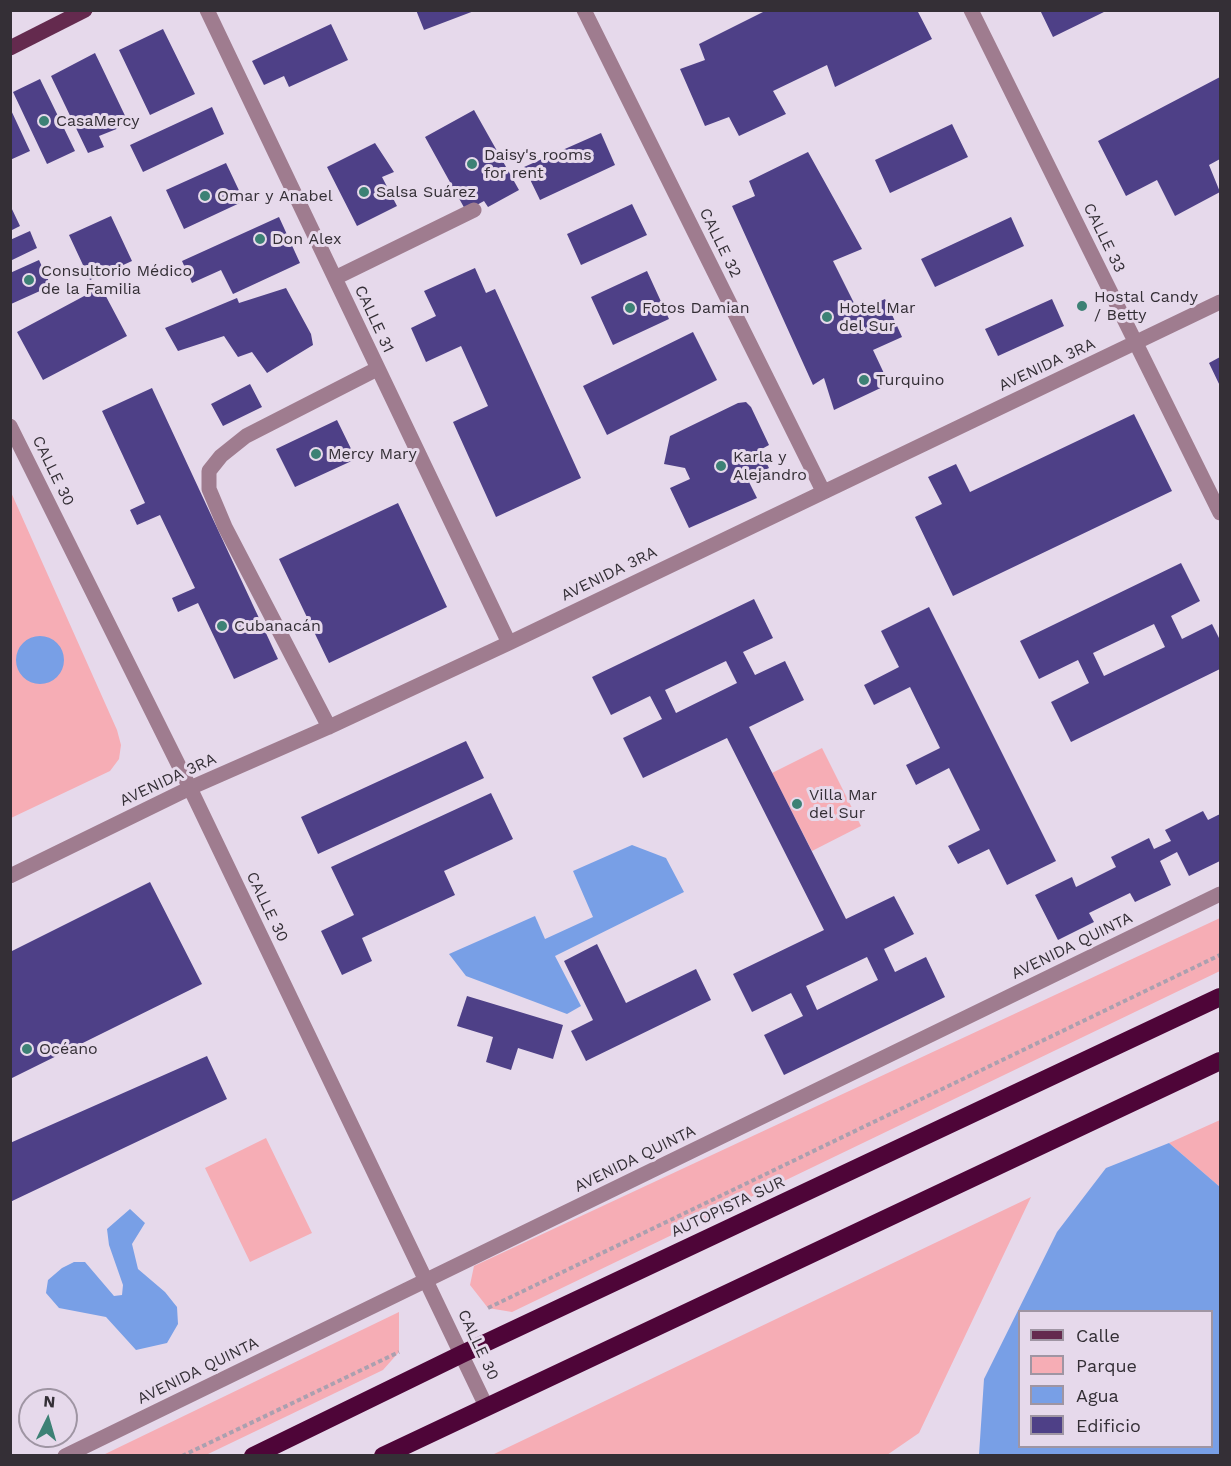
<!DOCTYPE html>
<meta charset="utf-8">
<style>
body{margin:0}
#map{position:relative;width:1231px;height:1466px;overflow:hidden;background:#e6d9eb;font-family:"Work Sans",sans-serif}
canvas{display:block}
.frame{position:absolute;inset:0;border:12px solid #342f36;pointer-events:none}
.legend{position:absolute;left:1018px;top:1310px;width:195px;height:138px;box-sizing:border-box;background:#e6d9eb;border:2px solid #9f95a3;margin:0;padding:8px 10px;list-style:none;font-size:18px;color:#342f36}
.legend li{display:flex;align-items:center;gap:12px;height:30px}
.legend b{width:30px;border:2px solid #9f95a3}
.north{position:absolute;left:18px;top:1388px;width:60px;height:60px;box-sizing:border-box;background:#e6d9eb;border:2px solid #9f95a3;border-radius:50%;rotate:5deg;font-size:16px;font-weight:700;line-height:24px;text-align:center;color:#342f36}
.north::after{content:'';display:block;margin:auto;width:21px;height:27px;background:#3d8175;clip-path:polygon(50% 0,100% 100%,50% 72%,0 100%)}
</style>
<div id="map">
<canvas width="1231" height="1466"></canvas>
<div class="frame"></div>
<ul class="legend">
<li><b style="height:8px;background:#642a4e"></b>Calle</li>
<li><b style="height:16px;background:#f6adb5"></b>Parque</li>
<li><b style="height:16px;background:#789fe6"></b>Agua</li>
<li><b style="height:16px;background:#4e4087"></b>Edificio</li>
</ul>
<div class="north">N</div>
</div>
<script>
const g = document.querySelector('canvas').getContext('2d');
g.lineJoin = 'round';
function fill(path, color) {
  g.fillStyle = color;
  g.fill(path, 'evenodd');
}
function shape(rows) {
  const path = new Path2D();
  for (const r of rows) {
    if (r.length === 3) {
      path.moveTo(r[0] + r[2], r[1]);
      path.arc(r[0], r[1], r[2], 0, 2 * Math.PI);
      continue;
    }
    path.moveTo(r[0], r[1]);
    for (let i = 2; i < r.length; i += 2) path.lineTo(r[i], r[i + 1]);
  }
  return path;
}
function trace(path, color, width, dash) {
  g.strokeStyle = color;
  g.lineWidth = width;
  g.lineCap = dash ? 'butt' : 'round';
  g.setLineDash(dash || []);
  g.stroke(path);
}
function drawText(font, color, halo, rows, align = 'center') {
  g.font = font + ' "Work Sans",sans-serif';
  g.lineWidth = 6;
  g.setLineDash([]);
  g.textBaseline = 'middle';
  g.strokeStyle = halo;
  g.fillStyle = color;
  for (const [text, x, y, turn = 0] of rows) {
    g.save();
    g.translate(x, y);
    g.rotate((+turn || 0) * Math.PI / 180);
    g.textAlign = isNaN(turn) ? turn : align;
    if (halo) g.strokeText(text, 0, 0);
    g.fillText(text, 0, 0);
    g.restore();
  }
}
const green = shape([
 [10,490,117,730,121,745,119,759,110,771,11,818],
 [822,748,861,826,812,851,772,773],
 [1220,918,1220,971,512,1312,488,1308,470,1285,474,1266],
 [1220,1120,1220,1187,1169,1143],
 [266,1138,312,1233,250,1262,205,1168],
 [1031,1197,919,1433,887,1455,492,1455],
 [399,1312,399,1352,383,1370,206,1455,103,1455]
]);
const water = shape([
 [40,660,24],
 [632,845,666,858,684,892,555,956,581,1006,567,1014,466,976,449,954,535,916,545,939,593,917,573,871],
 [1169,1143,1220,1187,1220,1455,979,1455,984,1379,1057,1232,1106,1168],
 [1020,1312,1212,1312,1212,1446,1020,1446],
 [130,1209,145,1223,132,1244,138,1269,165,1292,177,1307,178,1324,167,1343,136,1350,106,1317,59,1308,46,1293,48,1280,62,1268,74,1262,85,1262,114,1296,122,1295,123,1285,109,1245,107,1229]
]);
const building = shape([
 [416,10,474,10,474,11,424,30],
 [767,10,917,10,932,39,835,87,827,65,773,91,786,114,739,136,729,117,705,126,680,69,705,60,699,44],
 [1040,10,1108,10,1053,37],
 [331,24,348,60,289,87,284,76,264,85,252,61],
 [163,29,195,94,150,115,119,50],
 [95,53,129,124,99,136,104,147,88,153,51,76],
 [1220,77,1220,159,1209,165,1220,192,1175,216,1157,180,1126,196,1098,141],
 [40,79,75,151,47,164,13,92],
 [212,107,224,134,143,172,130,145],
 [10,108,30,151,10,160],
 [474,110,519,190,488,207,484,201,466,211,425,137],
 [952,124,968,157,890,193,875,160],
 [601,133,615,165,540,200,524,167],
 [375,143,394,172,382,177,397,206,357,226,327,167],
 [808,152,862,249,833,261,858,311,885,299,902,337,873,350,889,384,834,410,824,378,813,385,732,206,755,196,749,181],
 [226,163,244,201,184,229,166,190],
 [632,204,647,235,581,265,567,234],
 [10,205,20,226,10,231],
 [111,216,132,261,90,280,69,235],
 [279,217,300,263,233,294,221,270,192,283,182,261],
 [1011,217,1024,246,935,287,921,259],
 [30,231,37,248,10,261,10,240],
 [39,260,51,286,11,304,10,273],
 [475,268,486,293,495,289,581,478,496,517,453,422,488,406,461,346,426,362,411,328,436,316,424,291],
 [647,271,669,319,613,345,591,297],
 [101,287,127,336,43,380,17,332],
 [286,288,311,334,313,345,267,373,252,352,238,357,224,336,178,351,165,328,237,298,239,303],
 [1052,299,1064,326,998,356,985,329],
 [693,332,717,380,607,435,583,386],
 [1220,357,1220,386,1209,363],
 [250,384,262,407,223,426,211,404],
 [152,388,278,659,234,679,198,603,178,612,172,598,195,588,160,515,137,525,130,510,145,503,102,411],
 [746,402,751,407,769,445,760,450,769,468,747,478,757,498,689,528,670,488,690,479,685,468,664,464,670,436,738,403],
 [1134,414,1172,491,953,596,915,517,942,504,928,477,956,464,970,492],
 [337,420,356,459,295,487,276,449],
 [398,503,447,607,329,663,279,559],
 [1181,563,1200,601,1171,616,1182,639,1212,624,1220,640,1220,669,1071,742,1051,702,1089,683,1078,660,1039,679,1020,641],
 [1154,624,1165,647,1104,676,1093,653],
 [754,599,773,638,743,652,755,675,785,661,804,700,749,727,846,919,894,896,914,934,884,949,895,972,926,957,945,997,784,1075,764,1035,803,1016,791,993,752,1012,733,974,824,930,727,738,643,778,623,738,662,719,650,696,611,715,592,677],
 [726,661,737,683,676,713,665,690],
 [867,957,878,980,817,1010,806,986],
 [929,607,1056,861,1007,885,989,849,958,864,948,846,980,830,949,768,916,785,906,765,940,748,910,687,874,705,864,685,899,667,881,631],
 [466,741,484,778,318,854,301,817],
 [491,793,513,839,444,871,455,895,362,938,372,961,342,975,321,931,354,915,331,867],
 [1203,811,1208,820,1220,814,1220,861,1189,876,1177,852,1160,861,1171,885,1135,902,1130,893,1089,913,1094,922,1058,940,1035,895,1072,877,1076,887,1116,867,1111,857,1149,838,1154,849,1171,841,1165,830],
 [150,882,202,984,10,1079,10,952],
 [597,944,626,1003,696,969,711,1000,586,1061,571,1031,593,1020,564,961],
 [467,996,563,1025,553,1059,518,1048,511,1070,486,1062,493,1037,457,1026],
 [207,1056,227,1099,10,1202,10,1143]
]);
const path = shape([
 [488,1308,1220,955],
 [182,1456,399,1352]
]);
const minor = shape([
 [207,10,509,643],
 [584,10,823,491],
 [971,10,1220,513],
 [335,278,474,210],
 [10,426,190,788,486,1406],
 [329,727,225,527,209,489,209,471,221,456,246,436,377,369],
 [10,876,190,788,329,727,509,643,1220,302],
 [65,1456,1220,894]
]);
const major = shape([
 [10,48,85,10]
]);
const highway = shape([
 [253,1456,462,1354,1220,997],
 [383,1456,1220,1061]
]);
const markers = [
 [44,121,6,"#3d8175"],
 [472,164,6,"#3d8175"],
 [364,192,6,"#3d8175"],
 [205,196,6,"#3d8175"],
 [260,239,6,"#3d8175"],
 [29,280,6,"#3d8175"],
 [1082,306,6,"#3d8175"],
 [630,308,6,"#3d8175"],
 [827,317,6,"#3d8175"],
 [864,380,6,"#3d8175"],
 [316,454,6,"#3d8175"],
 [721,466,6,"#3d8175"],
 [222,626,6,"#3d8175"],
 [797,804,6,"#3d8175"],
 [27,1049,6,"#3d8175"]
];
const poiNames = [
 ["CasaMercy",56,121],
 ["Daisy's rooms",484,155],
 ["for rent",484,173],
 ["Salsa Suárez",376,192],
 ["Omar y Anabel",217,196],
 ["Don Alex",272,239],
 ["Consultorio Médico",41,271],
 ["de la Familia",41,289],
 ["Hostal Candy",1094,297],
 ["/ Betty",1094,315],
 ["Fotos Damian",642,308],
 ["Hotel Mar",839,308],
 ["del Sur",839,326],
 ["Turquino",876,380],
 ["Mercy Mary",328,454],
 ["Karla y",733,457],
 ["Alejandro",733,475],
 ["Cubanacán",234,626],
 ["Villa Mar",809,795],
 ["del Sur",809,813],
 ["Océano",39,1049]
];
const streetNames = [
 ["CALLE 33",1104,238,64],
 ["CALLE 32",720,243,64],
 ["CALLE 31",374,319,65],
 ["AVENIDA 3RA",1047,365,-25],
 ["CALLE 30",53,471,64],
 ["AVENIDA 3RA",609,574,-26],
 ["AVENIDA 3RA",168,780,-25],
 ["CALLE 30",267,907,64],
 ["AVENIDA QUINTA",1072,946,-26],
 ["AVENIDA QUINTA",635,1159,-26],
 ["AUTOPISTA SUR",728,1207,-25],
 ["CALLE 30",478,1345,65],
 ["AVENIDA QUINTA",198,1371,-26]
];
fill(green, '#f6adb5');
fill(water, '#789fe6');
fill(building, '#4e4087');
trace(path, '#aba0af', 4, [4.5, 3]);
trace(minor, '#9f7c8f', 15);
trace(major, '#642a4e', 15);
trace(highway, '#4e0538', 18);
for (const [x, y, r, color] of markers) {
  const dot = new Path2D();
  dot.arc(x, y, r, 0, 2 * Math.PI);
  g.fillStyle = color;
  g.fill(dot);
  trace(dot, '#e6d9eb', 2);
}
drawText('16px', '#342f36', '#e6d9eb', poiNames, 'left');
drawText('16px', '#342f36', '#e6d9eb', streetNames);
</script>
